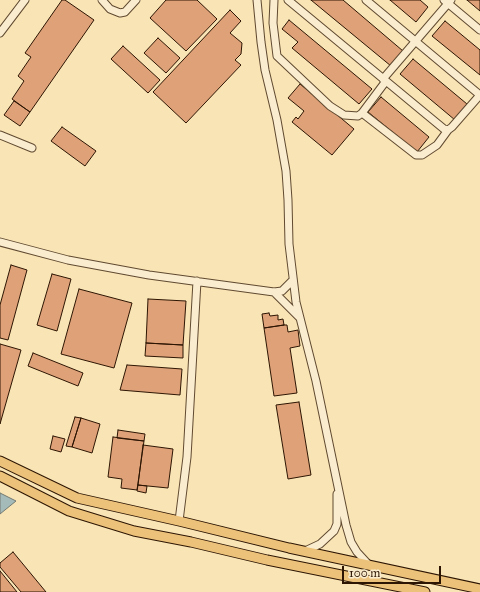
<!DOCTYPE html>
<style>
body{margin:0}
#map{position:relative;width:480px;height:592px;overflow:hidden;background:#f8e4b5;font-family:"IM FELL Great Primer",serif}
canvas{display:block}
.scale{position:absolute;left:342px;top:566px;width:99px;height:18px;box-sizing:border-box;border:2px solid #2d1503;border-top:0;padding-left:5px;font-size:12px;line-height:14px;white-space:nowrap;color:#2d1503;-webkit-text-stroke:3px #faedcf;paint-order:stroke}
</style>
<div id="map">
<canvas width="480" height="592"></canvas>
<div class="scale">100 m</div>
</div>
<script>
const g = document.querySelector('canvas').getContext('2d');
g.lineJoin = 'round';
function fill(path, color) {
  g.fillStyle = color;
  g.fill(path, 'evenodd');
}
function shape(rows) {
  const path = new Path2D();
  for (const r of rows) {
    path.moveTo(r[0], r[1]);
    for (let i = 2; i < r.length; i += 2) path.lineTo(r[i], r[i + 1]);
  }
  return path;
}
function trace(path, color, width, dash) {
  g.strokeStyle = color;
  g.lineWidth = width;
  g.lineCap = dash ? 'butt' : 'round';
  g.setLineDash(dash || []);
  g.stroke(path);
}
const water = shape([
 [0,493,16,501,0,514,0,493]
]);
const building = shape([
 [62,0,65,0,94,20,30,112,12,99,24,81,18,76,31,57,25,53,62,0],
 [166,0,197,0,217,19,186,51,150,18,166,0],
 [311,0,343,0,403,51,391,66,311,0],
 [390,0,420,0,428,7,416,22,390,0],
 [467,0,480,0,480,11,467,0],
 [230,10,241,21,230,33,242,43,241,54,235,60,241,65,186,123,153,92,230,10],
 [289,20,372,89,359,104,292,48,298,42,282,29,289,20],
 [445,21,480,50,480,75,432,36,445,21],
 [158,38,180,58,166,73,144,53,158,38],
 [123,46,160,80,148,93,111,59,123,46],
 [413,59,467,104,455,120,400,74,413,59],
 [300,84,354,129,332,155,292,122,296,117,298,119,304,111,288,98,300,84],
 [381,97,429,137,417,152,368,112,381,97],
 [14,101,30,112,20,126,4,115,14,101],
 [62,127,96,151,85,166,51,141,62,127],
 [11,265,27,270,8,340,0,338,0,305,11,265],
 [52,274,71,279,57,331,37,325,52,274],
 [79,289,132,303,114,368,61,354,79,289],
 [148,299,186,301,183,345,146,343,148,299],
 [269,313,270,316,278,315,278,320,283,319,284,325,264,328,262,314,269,313],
 [284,325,287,325,288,332,298,330,300,346,290,348,297,393,274,396,264,328,284,325],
 [146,343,183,345,183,358,145,356,146,343],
 [0,344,21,350,0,424,0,344],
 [33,353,83,373,78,386,28,366,33,353],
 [127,365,182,369,180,395,120,390,127,365],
 [299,402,311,475,288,479,276,405,299,402],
 [75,417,81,418,72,447,66,446,75,417],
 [81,418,100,424,92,453,72,447,81,418],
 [118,430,145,434,144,441,117,438,118,430],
 [53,436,65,439,61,452,50,449,53,436],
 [113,437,144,441,137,490,121,488,122,479,108,477,113,437],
 [143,445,173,449,168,488,138,485,143,445],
 [138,485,147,486,146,493,137,491,138,485],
 [13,552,46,592,21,592,0,567,0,563,13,552],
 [0,571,17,592,0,592,0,571]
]);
const minor = shape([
 [102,0,110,9,120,13,125,12,136,0],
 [257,0,261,42,265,70,277,120,286,171,288,200,289,244,296,302,316,381,346,525,351,542,357,552,369,565],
 [274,0,273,23,277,56,330,106,344,115,358,116,362,113,386,81],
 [288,0,444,129,448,130,452,127,480,95],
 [366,0,480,95],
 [444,0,480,30],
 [0,33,25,0],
 [383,79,451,0],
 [362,113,416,155,422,155,437,145,448,130],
 [0,135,32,148],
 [0,242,68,260,149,275,274,292,282,291,292,281],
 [274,292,299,317],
 [179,521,187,457,197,281],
 [305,551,320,544,334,531,337,524,337,494]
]);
const major = shape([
 [0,461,77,498,179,521,289,548,480,589],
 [0,476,69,511,134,531,191,542,267,560,425,592]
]);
fill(water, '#a4bbba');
trace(water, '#747971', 1);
fill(building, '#dea178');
trace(building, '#2d1503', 1);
trace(minor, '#604930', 9);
trace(major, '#2d1503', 11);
trace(minor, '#faedcf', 7);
trace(major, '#ecc27a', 9);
</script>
